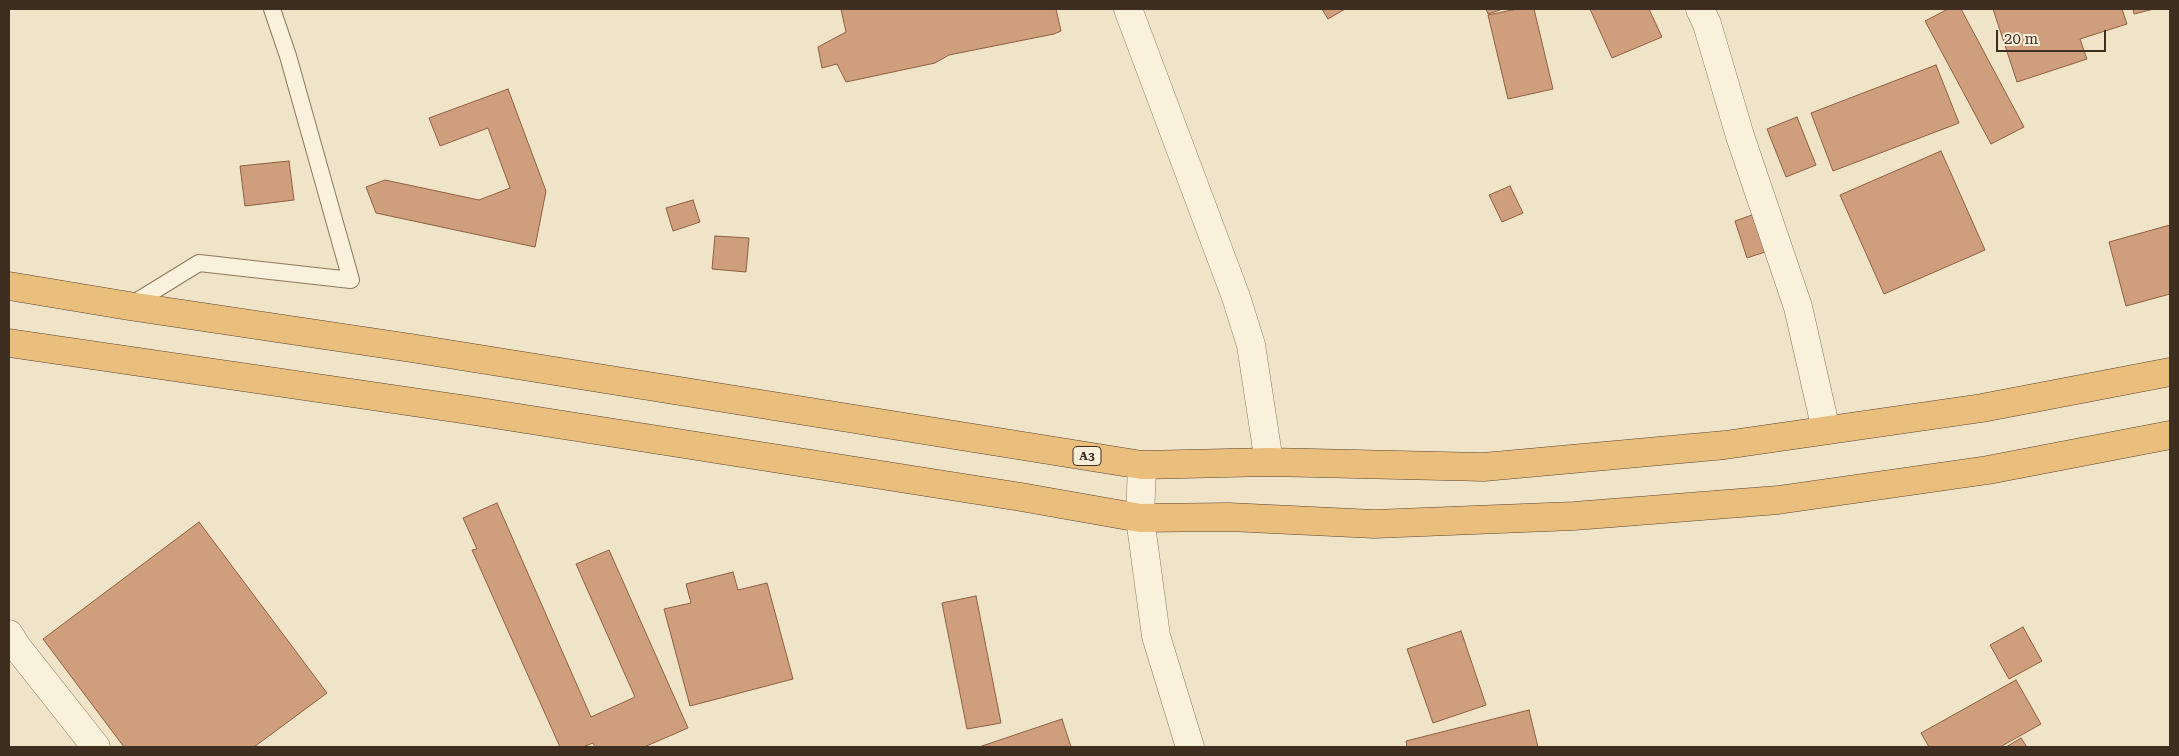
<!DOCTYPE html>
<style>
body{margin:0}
#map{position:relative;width:2179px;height:756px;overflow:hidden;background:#f0e4c8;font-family:"Roboto Serif",serif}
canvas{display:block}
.frame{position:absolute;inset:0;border:10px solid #3d2e20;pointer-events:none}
.scale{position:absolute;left:1996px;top:30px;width:110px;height:22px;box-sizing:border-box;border:2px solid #3d2e20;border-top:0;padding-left:6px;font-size:15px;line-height:18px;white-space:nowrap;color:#3d2e20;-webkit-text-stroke:4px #f7eed8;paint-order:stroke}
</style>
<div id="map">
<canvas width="2179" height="756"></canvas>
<div class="frame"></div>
<div class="scale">20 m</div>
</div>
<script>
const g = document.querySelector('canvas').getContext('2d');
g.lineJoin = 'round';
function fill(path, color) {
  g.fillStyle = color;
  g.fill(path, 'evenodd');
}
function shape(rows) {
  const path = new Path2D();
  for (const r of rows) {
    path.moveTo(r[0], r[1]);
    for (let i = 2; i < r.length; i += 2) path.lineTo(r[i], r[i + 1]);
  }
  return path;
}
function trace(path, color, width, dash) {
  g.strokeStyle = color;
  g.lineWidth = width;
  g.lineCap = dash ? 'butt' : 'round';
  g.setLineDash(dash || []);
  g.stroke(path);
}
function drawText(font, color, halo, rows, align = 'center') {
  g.font = font + ' "Roboto Serif",serif';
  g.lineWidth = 5;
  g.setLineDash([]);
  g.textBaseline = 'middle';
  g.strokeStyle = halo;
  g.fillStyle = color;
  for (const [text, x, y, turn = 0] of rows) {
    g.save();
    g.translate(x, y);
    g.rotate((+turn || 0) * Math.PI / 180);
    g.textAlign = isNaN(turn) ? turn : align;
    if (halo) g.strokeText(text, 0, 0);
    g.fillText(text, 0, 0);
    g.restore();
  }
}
const building = shape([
 [841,9,1056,9,1061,31,1054,34,949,55,935,63,846,82,837,64,822,68,818,47,846,32,841,9],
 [1322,9,1345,9,1328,19,1322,9],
 [1486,9,1503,9,1488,14,1486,9],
 [1517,9,1534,9,1553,89,1508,99,1488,15,1517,9],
 [1590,9,1649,9,1662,37,1612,58,1590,9],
 [1948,9,1961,9,2024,127,1991,144,1925,21,1948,9],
 [1993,9,2122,9,2127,24,2080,39,2087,59,2017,82,1993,9],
 [2133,9,2154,9,2134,14,2133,9],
 [1936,65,1959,123,1833,171,1811,113,1936,65],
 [508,89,546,191,535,247,376,213,366,187,385,180,479,200,510,188,488,128,440,146,429,118,508,89],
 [1797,117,1816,165,1786,177,1767,129,1797,117],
 [1941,151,1985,250,1884,294,1840,195,1941,151],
 [289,161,294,200,245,206,240,166,289,161],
 [1510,186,1523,213,1502,222,1489,195,1510,186],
 [693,200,700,222,673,231,666,208,693,200],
 [1752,215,1765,252,1747,258,1735,221,1752,215],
 [2170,225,2170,294,2126,306,2109,242,2170,225],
 [715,236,749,238,746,272,712,269,715,236],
 [497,503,591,717,635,697,576,564,609,550,688,728,644,747,595,747,593,743,583,747,560,747,472,550,477,549,463,518,497,503],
 [199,522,327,693,254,747,124,747,43,639,199,522],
 [733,572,738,590,767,583,793,679,690,706,664,609,691,603,686,584,733,572],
 [976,596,1001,723,967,729,942,603,976,596],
 [2023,627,2042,661,2009,679,1990,645,2023,627],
 [1461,631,1486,705,1433,723,1407,649,1461,631],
 [2016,680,2041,724,2000,747,1929,747,1921,733,2016,680],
 [1529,710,1538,747,1407,747,1406,741,1529,710],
 [1062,719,1071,747,979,747,1062,719],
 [2021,738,2027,747,2006,747,2021,738]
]);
const service = shape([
 [129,306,199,263,351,280,288,56,272,9]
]);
const minor = shape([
 [1128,9,1236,297,1251,345,1269,462],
 [1700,9,1707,24,1740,136,1798,307,1826,430],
 [1142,465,1140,518,1156,636,1190,747],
 [9,634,17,647,96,747]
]);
const trunk = shape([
 [9,286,129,306,411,348,1142,465,1269,462,1484,467,1725,445,1982,408,2170,372],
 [9,343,468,410,1021,497,1140,518,1229,517,1374,524,1574,516,1778,500,1988,470,2170,435]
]);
const shields = [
 [1087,456,28]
];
const shieldNames = [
 ["A3",1087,456]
];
fill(building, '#cf9f7d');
trace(building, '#8d5f41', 1);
trace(service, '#8d765c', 18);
trace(minor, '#8d765c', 29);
trace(trunk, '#5b4430', 29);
trace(service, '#faf1dc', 16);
trace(minor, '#faf1dc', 28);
trace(trunk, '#eabe7c', 28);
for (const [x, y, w] of shields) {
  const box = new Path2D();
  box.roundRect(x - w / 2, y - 9.5, w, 19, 4);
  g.fillStyle = '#f7eed8';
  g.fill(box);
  trace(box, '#3d2e20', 1);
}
drawText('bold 12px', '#3d2e20', null, shieldNames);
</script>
